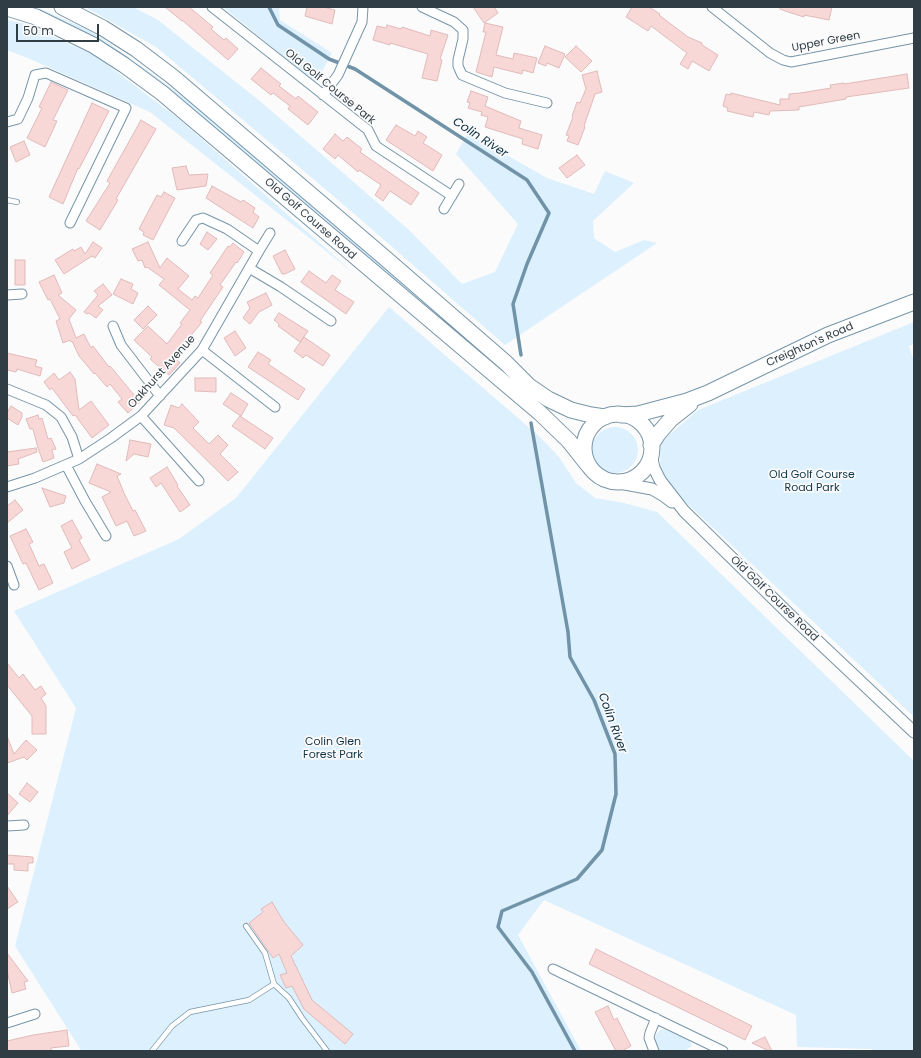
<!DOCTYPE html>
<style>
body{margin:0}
#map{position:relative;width:921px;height:1058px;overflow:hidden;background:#fbfbfb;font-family:Poppins,sans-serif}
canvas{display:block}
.frame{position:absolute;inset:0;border:8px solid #303d45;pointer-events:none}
.scale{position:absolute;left:16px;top:24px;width:83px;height:18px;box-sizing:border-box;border:2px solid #303d45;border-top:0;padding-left:5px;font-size:12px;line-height:14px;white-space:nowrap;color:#303d45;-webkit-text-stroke:3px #fbfbfb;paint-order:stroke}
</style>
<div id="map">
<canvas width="921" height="1058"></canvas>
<div class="frame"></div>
<div class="scale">50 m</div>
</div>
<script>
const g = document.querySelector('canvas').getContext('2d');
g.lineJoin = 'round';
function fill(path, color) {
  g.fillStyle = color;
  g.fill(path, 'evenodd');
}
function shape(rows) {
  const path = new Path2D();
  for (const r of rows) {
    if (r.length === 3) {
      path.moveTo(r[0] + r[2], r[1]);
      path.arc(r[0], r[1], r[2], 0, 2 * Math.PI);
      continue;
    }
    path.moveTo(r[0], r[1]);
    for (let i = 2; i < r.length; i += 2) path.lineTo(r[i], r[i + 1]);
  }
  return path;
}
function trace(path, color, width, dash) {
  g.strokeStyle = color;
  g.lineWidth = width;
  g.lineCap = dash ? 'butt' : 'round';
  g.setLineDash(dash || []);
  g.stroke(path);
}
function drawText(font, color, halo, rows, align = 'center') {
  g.font = font + ' Poppins,sans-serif';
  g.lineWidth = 3.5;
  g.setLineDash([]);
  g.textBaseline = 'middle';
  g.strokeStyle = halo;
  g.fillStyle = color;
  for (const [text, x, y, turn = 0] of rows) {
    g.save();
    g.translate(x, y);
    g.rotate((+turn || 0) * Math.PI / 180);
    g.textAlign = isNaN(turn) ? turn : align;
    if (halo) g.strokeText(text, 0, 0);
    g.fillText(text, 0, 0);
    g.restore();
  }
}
const green = shape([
 [17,7,36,7,91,31,151,73,190,102,511,376,512,385,175,99],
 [85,7,133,7,158,20,261,102,408,229,462,284,495,272,518,224,456,154,468,133,547,178,594,194,605,171,634,183,593,221,594,238,615,252,644,240,657,243,505,345,337,199,156,47],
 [223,7,279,7,280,20,332,53,316,83],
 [7,20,22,23,94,55,179,119,355,274,150,112,30,59,7,50],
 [389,307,539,436,559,457,576,483,595,498,624,503,657,512,914,761,914,1051,876,1051,871,1049,797,1047,796,1015,544,900,518,935,581,1051,80,1051,81,1050,15,946,76,708,14,611,179,539,236,498],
 [914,322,914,344,909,346,914,362,914,717,868,673,678,495,660,470,661,442,698,410],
 [615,450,23],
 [662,1029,666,1030,690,1041,692,1046,684,1051,664,1051,659,1050,655,1037,656,1034]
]);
const stream = shape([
 [269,7,278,25,329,59,355,69,527,180,549,213,527,264,513,304,521,355],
 [531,423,568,632,570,657,594,700,615,754,616,794,602,850,577,879,502,911,498,927,532,972,575,1051]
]);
const building = shape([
 [165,7,189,7,213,27,211,29,224,40,226,38,238,49,228,60,182,20,182,21,165,7],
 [307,7,323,7,335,10,332,24,305,16,307,7],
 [473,7,494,7,498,13,484,23,473,7],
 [632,7,649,7,660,14,659,15,688,37,702,43,702,45,718,55,709,71,692,61,688,69,680,64,687,53,651,26,648,31,626,17,632,7],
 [780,7,832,7,829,20,804,15,804,17,785,11,780,9,780,7],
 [485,23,503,27,496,55,513,59,514,53,537,58,533,73,523,70,522,74,494,67,492,77,476,72,486,32,483,32,485,23],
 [387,25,401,29,402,27,430,36,431,30,448,35,440,59,442,60,437,81,422,78,428,54,390,43,390,45,373,40,377,26,386,28,387,25],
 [545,46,565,54,559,68,547,63,546,66,538,63,545,46],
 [576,46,592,61,581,72,565,57,576,46],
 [261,68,281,84,279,86,296,99,298,96,318,112,308,125,288,109,290,106,273,93,271,95,251,79,261,68],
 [597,71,602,92,595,94,584,126,585,127,578,145,567,141,569,136,566,135,573,117,572,116,577,102,580,103,586,89,582,75,597,71],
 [907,74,909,88,846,97,846,99,799,107,799,110,770,111,769,115,754,112,753,117,727,111,728,108,723,106,726,94,731,95,731,93,780,105,780,99,789,99,789,94,800,93,831,88,830,85,844,83,844,84,907,74],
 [51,82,68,90,53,120,57,121,45,147,27,138,42,108,39,107,51,82],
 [471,91,488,97,485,106,521,121,519,128,542,135,538,149,522,144,523,139,485,127,488,117,481,115,482,112,468,108,470,103,467,102,471,91],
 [92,103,109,111,79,169,78,168,63,204,49,197,92,103],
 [141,120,156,129,116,199,118,200,100,230,86,221,110,183,107,181,141,120],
 [396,125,415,136,418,131,427,137,423,143,442,155,433,171,386,140,396,125],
 [335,134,343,141,347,137,362,149,360,152,419,193,411,205,390,191,383,201,375,195,381,185,359,170,358,172,338,155,335,159,323,149,335,134],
 [24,141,30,155,16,162,10,147,24,141],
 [577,155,585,165,567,178,559,168,577,155],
 [186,166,189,175,208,174,206,186,177,190,172,168,186,166],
 [212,186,241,202,243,200,255,208,253,212,259,217,253,228,206,198,212,186],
 [164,192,175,198,153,240,143,235,144,232,139,229,157,195,161,197,164,192],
 [207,232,217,239,208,250,200,244,207,232],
 [93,242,102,248,95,258,92,256,64,274,55,260,73,249,74,251,81,247,85,254,93,242],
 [148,242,160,268,167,258,189,276,178,289,192,300,195,296,198,298,213,275,210,273,228,246,230,247,233,243,244,252,237,263,236,262,220,285,223,287,200,321,202,322,185,343,186,345,173,357,180,363,169,375,150,359,152,357,134,340,148,326,167,344,182,324,180,323,190,310,159,285,164,279,147,267,145,268,142,260,138,261,132,249,148,242],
 [285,250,295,269,285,274,282,274,273,256,285,250],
 [15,260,25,260,25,285,15,285,15,260],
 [309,271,326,283,332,275,341,281,335,290,354,302,346,314,301,282,309,271],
 [54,275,62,293,58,295,76,310,69,319,76,338,84,334,91,348,93,346,109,367,110,366,140,402,128,413,118,402,122,399,110,384,107,387,95,373,94,374,79,356,72,341,71,342,70,340,63,343,56,321,60,319,50,299,48,300,39,282,54,275],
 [121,279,133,284,131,289,138,293,133,304,113,294,121,279],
 [103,284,112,295,98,306,103,310,96,318,89,313,87,314,84,312,98,295,94,291,103,284],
 [266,293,272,305,259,312,250,324,243,318,250,308,247,302,266,293],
 [148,306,157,315,143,329,134,320,148,306],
 [279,313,308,331,300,342,278,326,279,324,274,320,279,313],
 [235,331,246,348,235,356,224,338,235,331],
 [304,337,330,355,323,366,306,355,303,358,294,351,304,337],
 [258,352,271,360,268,364,305,389,298,400,248,367,258,352],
 [7,353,37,360,35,366,42,368,40,376,17,369,16,372,7,370,7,353],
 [70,372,75,379,79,410,91,401,109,425,92,438,75,415,73,416,52,388,50,390,44,382,54,373,59,380,70,372],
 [195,378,216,378,216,392,195,391,195,378],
 [231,393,248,404,241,416,223,404,231,393],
 [182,404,199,422,193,428,209,444,218,435,228,445,220,454,238,472,228,481,174,428,164,425,171,405,179,408,182,404],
 [11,406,22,413,22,417,18,425,7,418,7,413,11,406],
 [38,415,39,419,42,418,48,439,51,438,56,449,52,450,54,458,43,462,38,448,33,429,30,429,26,419,38,415],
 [240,416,273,438,265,449,232,426,240,416],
 [130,440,151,444,148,457,134,454,126,461,130,440],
 [36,448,37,452,18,459,19,464,7,466,7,452,36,448],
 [97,464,121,474,117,476,124,493,133,511,135,510,146,531,134,536,127,521,116,526,102,497,111,492,89,483,97,464],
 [167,467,178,485,177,486,190,505,180,512,161,483,156,487,150,478,167,467],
 [42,488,66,496,64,503,50,507,42,488],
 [15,500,23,510,7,523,7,506,15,500],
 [72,520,82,538,79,540,90,560,72,569,64,552,72,548,61,526,72,520],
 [26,529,33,542,29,544,39,566,44,564,53,583,39,590,26,563,23,564,10,536,26,529],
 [7,663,19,678,23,674,35,690,41,686,46,694,41,698,46,706,46,734,32,734,32,716,7,685,7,663],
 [7,736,14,754,26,740,37,750,27,760,24,757,7,763,7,736],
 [27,783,38,792,30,802,19,794,27,783],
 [7,793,18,803,7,816,7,793],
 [7,855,33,857,33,863,28,863,28,871,14,870,14,864,7,864,7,855],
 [7,886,18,902,7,909,7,886],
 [272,902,284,922,303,945,291,956,312,1000,353,1034,345,1044,304,1009,292,986,286,988,280,975,287,973,279,954,273,958,249,923,263,912,261,909,272,902],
 [596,949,752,1026,745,1040,589,964,596,949],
 [7,953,28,981,24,982,26,989,12,993,7,970,7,953],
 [608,1006,614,1020,617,1018,631,1046,622,1051,616,1051,595,1012,608,1006],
 [67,1030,69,1046,51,1048,51,1051,7,1051,7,1041,33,1035,67,1030],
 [765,1037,772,1051,769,1051,752,1043,765,1037]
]);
const service = shape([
 [7,200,17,202],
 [246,926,265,953,274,984,289,998,302,1018,327,1051],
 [152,1051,172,1026,190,1012,249,1000,274,984]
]);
const minor = shape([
 [212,7,368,130,376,146,452,196],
 [422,7,454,22,463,30,463,39,458,60,458,66,462,75,505,93,547,103],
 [712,7,770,53,783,60,791,62,914,38],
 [323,95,338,75,362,22,363,7],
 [7,122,18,119,28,98,35,75,46,73,126,108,70,223],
 [444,209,459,184],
 [259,251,270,233],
 [249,268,281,287,331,321],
 [7,295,22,294],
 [113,326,121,345,160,396],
 [202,350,275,407],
 [7,389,46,405,61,417,72,437,79,459],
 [141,416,199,481],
 [66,465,85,501,106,536],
 [7,487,35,478,79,459,111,438,141,416,202,350,259,251,227,229,203,218,196,220,182,241],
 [7,566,14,585],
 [7,826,24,825],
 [553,969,723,1051],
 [7,1023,35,1014],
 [654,1051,649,1038,650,1033,656,1018]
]);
const tertiary = shape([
 [651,454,654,468,660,480,684,511,790,615,914,732],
 [614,482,652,489,664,496,672,502]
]);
const trunk = shape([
 [62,7,103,28,136,49,173,77,385,258,506,363,529,386,548,399,571,410,591,415,605,417],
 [7,8,36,17,93,45,124,65,162,93,540,413,569,441,588,465],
 [618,448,34],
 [621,415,638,414,687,401,708,393,828,335,914,302],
 [651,445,658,434,671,419,690,404]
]);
const streetNames = [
 ["Upper Green",826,42,-11],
 ["Old Golf Course Park",330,87,39],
 ["Old Golf Course Road",310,219,41],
 ["Creighton's Road",810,345,-24],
 ["Oakhurst Avenue",162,372,-48],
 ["Old Golf Course Road",774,599,44]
];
const parkNames = [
 ["Old Golf Course",812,475],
 ["Road Park",812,488],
 ["Colin Glen",333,742],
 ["Forest Park",333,755]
];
const waterNames = [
 ["Colin River",480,138,33],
 ["Colin River",612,723,70]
];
fill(green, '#dcf0fd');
trace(stream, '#7193a8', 3.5);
fill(building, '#f8d7d7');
trace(building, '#e1baba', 1);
trace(service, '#7795a9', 6);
trace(minor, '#7795a9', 11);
trace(tertiary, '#7795a9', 13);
trace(trunk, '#7795a9', 17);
trace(service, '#fff', 4.5);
trace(minor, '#fff', 9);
trace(tertiary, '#fff', 11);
trace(trunk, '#fff', 15);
drawText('11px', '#303d45', '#fbfbfb', streetNames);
drawText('11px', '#103448', '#fbfbfb', parkNames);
drawText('italic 12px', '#0a2f43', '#fbfbfb', waterNames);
</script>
